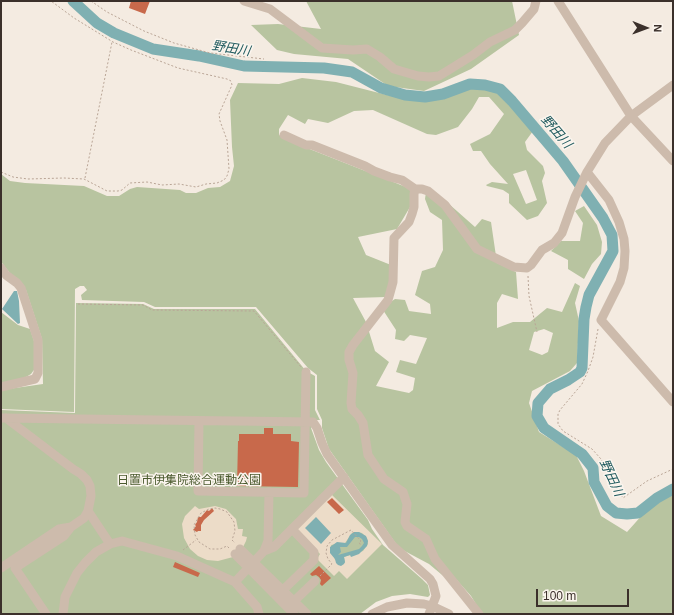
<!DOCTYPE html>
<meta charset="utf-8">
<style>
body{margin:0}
#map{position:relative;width:674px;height:615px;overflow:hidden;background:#f4ebe1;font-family:Arial,sans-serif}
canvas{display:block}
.frame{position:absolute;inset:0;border:2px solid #3b302b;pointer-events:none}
.north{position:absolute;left:626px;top:8px;width:40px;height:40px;-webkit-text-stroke:3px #fbf5ee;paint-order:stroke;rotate:91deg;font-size:11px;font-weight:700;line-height:16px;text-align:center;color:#3b302b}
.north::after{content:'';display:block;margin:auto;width:14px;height:18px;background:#3b302b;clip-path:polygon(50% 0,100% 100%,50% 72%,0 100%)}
.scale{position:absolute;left:536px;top:589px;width:93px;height:18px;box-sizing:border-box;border:2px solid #3b302b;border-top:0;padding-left:5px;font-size:12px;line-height:14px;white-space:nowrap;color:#3b302b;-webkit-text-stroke:3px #fbf5ee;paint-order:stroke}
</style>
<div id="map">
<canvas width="674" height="615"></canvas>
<div class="frame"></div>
<div class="north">N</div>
<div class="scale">100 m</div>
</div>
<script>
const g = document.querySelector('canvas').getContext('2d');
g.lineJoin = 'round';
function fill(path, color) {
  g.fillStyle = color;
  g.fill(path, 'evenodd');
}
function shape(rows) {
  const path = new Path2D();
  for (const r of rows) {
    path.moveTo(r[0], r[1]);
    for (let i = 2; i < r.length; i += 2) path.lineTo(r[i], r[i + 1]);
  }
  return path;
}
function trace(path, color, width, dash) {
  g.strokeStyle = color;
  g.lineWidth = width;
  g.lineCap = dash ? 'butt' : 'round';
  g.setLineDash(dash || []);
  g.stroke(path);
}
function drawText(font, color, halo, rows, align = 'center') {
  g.font = font + ' Arial,"Noto Sans JP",sans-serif';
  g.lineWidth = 3;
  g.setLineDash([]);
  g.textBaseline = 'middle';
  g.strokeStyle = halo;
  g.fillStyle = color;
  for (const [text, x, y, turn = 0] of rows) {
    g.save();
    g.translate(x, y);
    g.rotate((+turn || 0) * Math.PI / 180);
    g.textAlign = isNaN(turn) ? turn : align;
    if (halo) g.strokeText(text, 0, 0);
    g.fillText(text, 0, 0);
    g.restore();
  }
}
const green = shape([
 [306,1,512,1,519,35,471,69,424,91,388,86,348,59,294,54,277,50,251,25,278,24,321,29],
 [302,78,336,82,387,95,426,102,471,88,498,91,533,131,525,142,527,150,543,166,545,173,542,181,547,203,538,216,527,220,509,203,509,194,503,190,487,186,486,185,492,182,508,184,490,164,481,151,473,151,470,144,490,134,504,114,489,97,479,97,472,109,458,127,436,135,427,134,373,110,354,111,328,123,308,119,305,124,288,115,279,129,279,135,307,148,411,189,410,207,397,229,358,237,366,255,391,265,389,285,386,297,353,298,366,322,375,351,389,362,376,386,409,393,413,390,415,378,396,372,400,360,416,364,427,338,410,335,404,341,395,339,396,330,383,310,386,305,395,299,405,300,409,311,431,314,430,304,415,295,422,271,435,267,443,250,442,220,430,212,425,199,426,192,449,204,475,227,482,219,491,222,497,263,516,272,518,299,502,294,497,303,497,328,513,322,530,322,547,308,562,312,575,283,580,286,575,303,579,321,577,363,570,371,532,391,529,403,539,432,576,455,584,471,601,516,627,532,652,504,673,487,673,614,482,614,471,596,455,578,447,579,429,564,399,548,329,449,322,428,322,420,317,409,317,375,308,368,256,307,155,307,144,302,82,300,81,295,87,290,84,286,80,286,75,289,74,412,1,409,1,390,43,384,42,339,26,290,13,277,2,263,1,174,10,181,25,183,84,186,107,196,119,196,130,189,137,187,180,190,186,193,196,193,208,188,220,187,230,181,234,166,232,147,230,100,238,83,279,84],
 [526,170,537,200,526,204,513,174],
 [544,329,553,333,548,352,542,355,529,350,534,332],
 [584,206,597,225,602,242,601,254,592,264,584,279,568,269,568,260,551,251,561,241,580,241,583,223,575,211],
 [76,303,143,304,154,309,255,309,306,371,315,376,315,410,320,420,317,420,311,428,319,450,326,462,368,520,372,529,383,545,422,579,428,585,430,595,428,597,410,594,392,596,376,602,360,614,1,614,1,410,75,413],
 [1,312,18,325,30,329,35,344,36,367,31,374,21,380,1,384]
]);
const plaza = shape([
 [331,494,382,544,347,579,339,571,334,576,317,559,320,554,296,530],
 [357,532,362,533,367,538,368,544,363,551,344,557,345,563,335,560,331,545,342,543,345,543,352,533],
 [195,506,199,509,215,506,226,509,236,519,238,529,243,529,242,536,247,537,246,541,243,547,233,557,218,561,207,560,198,556,190,549,184,538,182,524,185,516]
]);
const water = shape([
 [14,291,17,291,19,301,20,323,18,324,2,309],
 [316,517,331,533,321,544,305,528],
 [354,532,359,532,366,536,368,541,367,546,359,554,351,557,350,555,344,557,345,562,344,564,341,566,338,565,336,563,335,559,330,553,330,547,337,542,346,543,350,535],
 [355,537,359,537,362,539,364,543,362,546,359,549,338,555,341,552,340,547,347,547]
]);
const river = shape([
 [73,1,97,23,114,33,153,49,199,56,244,66,324,68,352,72,381,88,405,95,425,97,443,94,470,84,485,85,500,89,512,101,563,161,603,218,612,235,613,251,589,295,586,307,584,319,582,368,580,372,568,380,550,389,538,403,537,416,544,428,582,454,593,468,594,482,607,506,616,513,627,514,638,513,657,498,673,489]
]);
const building = shape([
 [131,1,150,1,145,14,129,8],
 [264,428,273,428,273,434,291,434,291,441,299,442,298,487,237,486,238,441,239,441,239,434,264,434],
 [332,498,344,510,339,514,327,502],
 [212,508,214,511,204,520,201,525,201,531,198,531,197,532,193,530,196,526,195,525,197,522,198,517,201,517,207,510,209,511],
 [175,562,200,573,198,577,173,567],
 [319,566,331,578,322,586,320,584,321,580,319,577,316,575,312,576,310,574]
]);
const path = shape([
 [91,1,107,12,144,31,174,43,210,53,264,59],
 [1,172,13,177,28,179,64,178,84,179,107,191,118,191,122,190,130,183,147,182,162,185,179,184,196,187,206,184,217,183,224,180,227,176,229,169,227,140,220,121,219,114,232,85,231,81,227,79,178,68,131,50,113,42,74,18,51,1],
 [85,178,112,42],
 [528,276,529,296,537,332],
 [78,304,143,305,152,310,254,311,301,367],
 [598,329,593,357,588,371,582,384,560,410,558,414,558,424,563,431,592,449,601,459,608,470,617,489,623,498,647,481,673,469],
 [229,548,227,546,220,549,210,549,199,542,195,535,194,525,201,513,209,509,215,508,220,509,227,512,234,522,235,531,232,540,235,543],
 [183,550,196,540],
 [320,576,332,564,328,559,326,553,327,546,332,540,351,530,361,541,359,542,361,546]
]);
const minor = shape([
 [244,1,270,9,322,48,353,50,367,49,380,57,394,69,418,76,429,77,439,76,473,55,490,42,515,30,522,23,534,9,536,1],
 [558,1,631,116,673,161],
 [284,135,306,145,312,145,365,166,374,171,390,177,402,180,415,189],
 [587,172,609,200,619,222,624,239,625,251,624,268,620,282,601,320,673,402],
 [1,268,6,275,17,283,21,288,38,340,38,373,35,379,1,387],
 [1,418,313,422,317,428,322,443,327,454,392,545,430,579,433,584,436,596,429,614],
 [199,421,198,491,304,493,306,372],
 [88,511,110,544],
 [240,549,307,614],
 [264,551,274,547,344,477],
 [235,554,294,614],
 [1,568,59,529,71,527,84,518,88,511,91,496,90,486,87,480,81,474,73,469,6,418],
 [235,582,264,551,268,541,269,492],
 [283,590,314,560,314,552,292,529],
 [290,605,315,581],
 [46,614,15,568,64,536,71,527],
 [63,614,65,597,77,573,85,563,96,552,110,544,122,541,177,556,235,582,257,607,259,614],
 [372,614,387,607,407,603,424,604,432,606,449,614],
 [479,614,435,559,426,539,407,526,405,522,407,504,403,492,384,479,368,455,363,423,358,415,352,409,351,403,353,373,349,360,349,352,353,345,388,300,390,293,393,282,394,238,409,222,412,214,414,207,414,194,415,189,422,189,428,191,445,205,477,249,514,267,527,268,531,265,542,250,554,243,562,233,575,197,587,172,605,143,631,116,673,85]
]);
const parkNames = [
 ["日置市伊集院総合運動公園",189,481]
];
const waterNames = [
 ["野田川",231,49,9],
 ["野田川",556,132,49],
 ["野田川",611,478,65]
];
fill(green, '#b8c4a0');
fill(plaza, '#ecdcc8');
fill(water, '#7fb0b2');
trace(river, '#7fb0b2', 11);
fill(building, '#c8694b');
trace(path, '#b9a596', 1, [2, 2]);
trace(minor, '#cdbbac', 9);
drawText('12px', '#4a5a2e', '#fbf5ee', parkNames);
drawText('italic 13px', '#1f5a5e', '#fbf5ee', waterNames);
</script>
